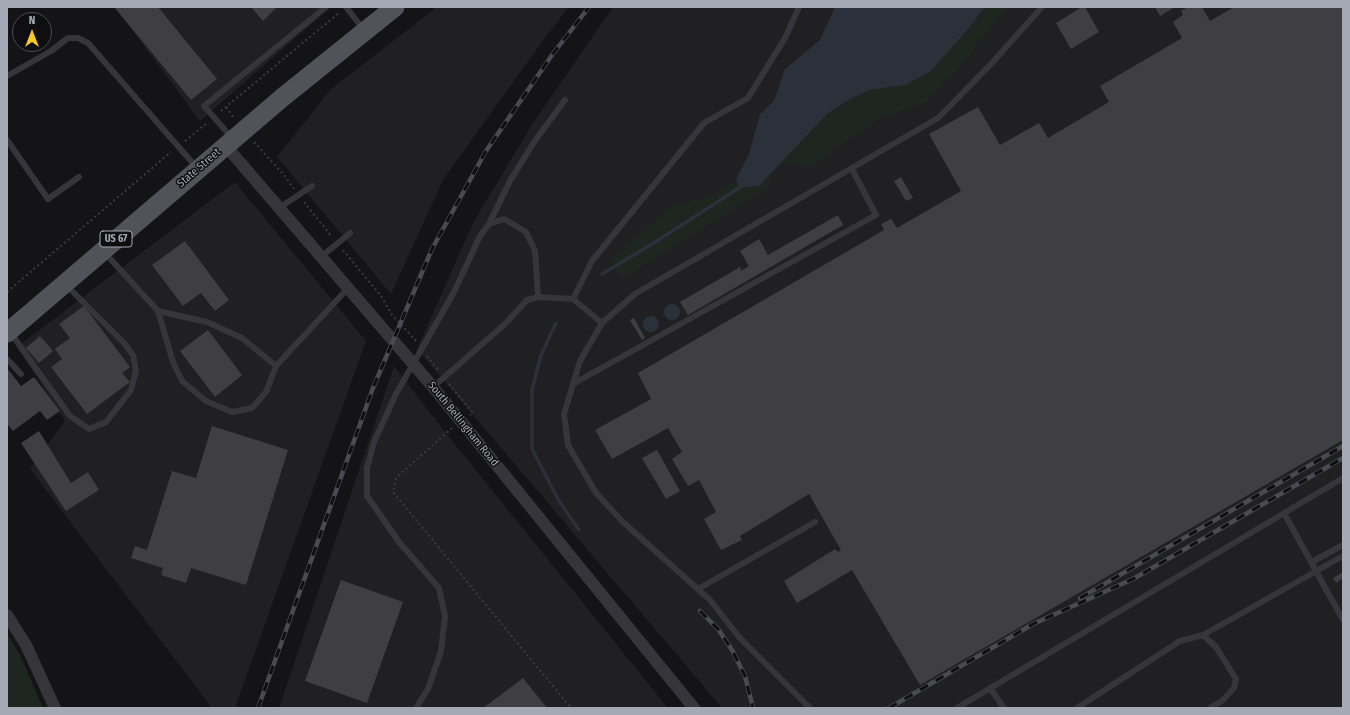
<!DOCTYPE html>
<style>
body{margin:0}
#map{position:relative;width:1350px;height:715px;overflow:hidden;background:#141416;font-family:"Fira Sans Condensed",sans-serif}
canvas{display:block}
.frame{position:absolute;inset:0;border:8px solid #a5a9b6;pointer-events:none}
.north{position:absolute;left:12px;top:12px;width:40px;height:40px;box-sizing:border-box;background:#0f0f11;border:1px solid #4b4d53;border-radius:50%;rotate:0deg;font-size:11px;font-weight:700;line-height:16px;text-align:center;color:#a5a9b6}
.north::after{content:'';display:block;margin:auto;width:14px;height:18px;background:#f6c92b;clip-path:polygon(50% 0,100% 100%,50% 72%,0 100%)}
</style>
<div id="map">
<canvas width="1350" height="715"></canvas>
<div class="frame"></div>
<div class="north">N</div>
</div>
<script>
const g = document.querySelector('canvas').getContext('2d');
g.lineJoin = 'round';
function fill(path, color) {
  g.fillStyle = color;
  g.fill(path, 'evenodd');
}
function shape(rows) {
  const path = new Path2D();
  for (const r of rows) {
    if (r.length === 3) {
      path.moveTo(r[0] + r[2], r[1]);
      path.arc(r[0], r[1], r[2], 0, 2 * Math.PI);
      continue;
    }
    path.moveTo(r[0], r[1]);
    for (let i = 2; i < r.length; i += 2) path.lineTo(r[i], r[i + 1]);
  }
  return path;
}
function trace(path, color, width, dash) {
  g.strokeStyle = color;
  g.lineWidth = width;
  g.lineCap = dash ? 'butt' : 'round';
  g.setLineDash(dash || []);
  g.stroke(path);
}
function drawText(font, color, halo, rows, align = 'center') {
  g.font = font + ' "Fira Sans Condensed",sans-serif';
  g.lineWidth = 3;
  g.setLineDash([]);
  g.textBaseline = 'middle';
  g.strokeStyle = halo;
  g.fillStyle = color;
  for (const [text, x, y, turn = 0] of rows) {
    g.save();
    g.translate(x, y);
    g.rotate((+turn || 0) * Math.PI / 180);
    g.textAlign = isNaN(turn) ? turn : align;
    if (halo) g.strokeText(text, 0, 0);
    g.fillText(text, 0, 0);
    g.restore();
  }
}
const built = shape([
 [115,7,331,7,200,121],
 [437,7,569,7,544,39,443,180,391,294,277,157,330,90],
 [613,7,1343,7,1343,708,722,708,417,349,474,221,531,126],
 [235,182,366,341,235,708,212,708,30,469,65,421,17,347],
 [394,366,441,427,668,708,279,708]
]);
const green = shape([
 [985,7,1006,7,973,50,928,102,884,117,837,146,815,166,780,164,827,114,851,99,870,90,905,85,930,72,969,29],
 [769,175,772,185,622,279,609,261,671,206,716,195,736,179,739,188,759,186],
 [7,634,20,655,43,708,7,708]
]);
const water = shape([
 [835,7,985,7,969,28,930,72,905,85,870,90,850,99,827,114,759,186,739,188,736,179,749,154,760,114,774,101,785,69,820,40],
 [672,312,8],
 [651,324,8]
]);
const stream = shape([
 [602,274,657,241,739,188],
 [556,323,541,355,532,390,532,449,559,501,579,530]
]);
const building = shape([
 [114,7,158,7,217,79,191,100],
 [251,7,277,7,263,21],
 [1082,7,1085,7,1099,32,1071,49,1056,23],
 [1155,7,1175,7,1160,16],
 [1188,7,1202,7,1210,21,1234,7,1343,7,1343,440,920,685,852,570,797,603,784,581,835,549,838,552,841,550,809,494,740,536,742,540,721,550,704,519,716,512,699,480,688,486,672,459,682,452,668,428,612,459,595,430,651,399,638,373,884,230,881,224,891,219,897,228,961,191,929,134,978,107,1000,145,1039,123,1048,138,1109,102,1100,86,1182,38,1173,22,1183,15,1181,11],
 [901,177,913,198,906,201,894,181],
 [838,215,843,225,688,315,680,302,740,267,741,271,749,266,740,251,759,239,768,255],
 [185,241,229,300,215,311,201,293,183,306,152,265],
 [84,306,130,367,122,373,130,382,87,414,51,367,62,359,55,349,70,338,59,324],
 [634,318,645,338,642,340,630,320],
 [208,330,242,375,215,397,180,351],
 [40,336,53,351,39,363,26,348],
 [7,368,21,386,34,377,60,411,47,420,40,411,13,431,7,424],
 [212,426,288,450,246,585,191,568,186,583,161,575,163,568,131,558,135,546,147,550,172,471,196,478],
 [39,431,71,483,88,472,99,490,66,511,21,443],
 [657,450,680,491,666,499,642,458],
 [1343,572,1343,578,1336,583,1333,578],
 [341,580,403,602,367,703,305,681],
 [523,678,547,708,483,708]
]);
const path = shape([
 [226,107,234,118],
 [221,111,340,12],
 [185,141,207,123],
 [254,142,284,175,294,189],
 [304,202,332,237],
 [343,250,381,296,392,315,416,341],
 [7,292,171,152],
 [427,356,439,371],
 [449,384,473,413,470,415],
 [452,428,396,478,393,492,571,708]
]);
const service = shape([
 [346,7,364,30],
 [7,76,51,51,68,38,78,38,88,43,197,168],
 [232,138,204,106,326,7],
 [7,140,48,199,79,177],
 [279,208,312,186],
 [489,224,504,219,526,232,535,251,538,297],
 [104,252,158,311,173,362,182,381,206,401,232,412,252,408,266,392,276,366,348,288],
 [321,257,350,233],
 [573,299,592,261,704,123,748,98,785,38,799,7],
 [158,311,207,322,242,338,276,366],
 [10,332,70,416,89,429,106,422,131,390,136,371,133,355,124,343,66,285],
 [7,359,21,374],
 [573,384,876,215,852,169],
 [433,387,505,324,527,300,538,297,573,299,602,323],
 [1284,513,1343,620],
 [1312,562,1343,545],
 [698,589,815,522],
 [1203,635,1343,556],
 [990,688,1004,708],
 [416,708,428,689,441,651,445,616,439,588,399,542,367,496,367,468,374,442,396,394,454,292,480,236,489,224,510,181,534,142,565,100],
 [810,708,739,637,710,600,623,522,596,493,568,445,564,414,580,361,602,323,635,294,938,118,992,63,1042,7],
 [957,708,1343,478],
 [1077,708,1180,641,1203,635,1216,647,1236,679,1234,688,1222,701,1210,708]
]);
const minor = shape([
 [226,146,433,387,694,708],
 [7,615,26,645,55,708]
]);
const primary = shape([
 [7,333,283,97,395,7]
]);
const rail = shape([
 [1080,598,1343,446],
 [700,611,718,629,732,650,745,676,753,708],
 [258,708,373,388,432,249,486,151,552,55,589,7],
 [889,708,1033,624,1133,579,1343,458]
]);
const shields = [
 [116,239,32]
];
const shieldNames = [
 ["US 67",116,239]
];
const streetNames = [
 ["State Street",199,168,-41],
 ["South Bellingham Road",463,424,51]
];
fill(built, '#202023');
fill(green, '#1e2620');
fill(water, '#2a313a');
trace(stream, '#2a313a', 3.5);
fill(building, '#3e3e43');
trace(path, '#3b3c42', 2, [2, 3]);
trace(service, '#35353b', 6);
trace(minor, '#35353b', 12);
trace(primary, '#51525a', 19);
trace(rail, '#4a4b52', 4.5);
trace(rail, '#0f0f11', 3, [9]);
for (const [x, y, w] of shields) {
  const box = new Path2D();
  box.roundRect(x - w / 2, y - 8, w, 16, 3);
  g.fillStyle = '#0f0f11';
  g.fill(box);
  trace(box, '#a5a9b6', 1);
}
drawText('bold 10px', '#a5a9b6', null, shieldNames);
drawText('11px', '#a5a9b6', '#0f0f11', streetNames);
</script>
